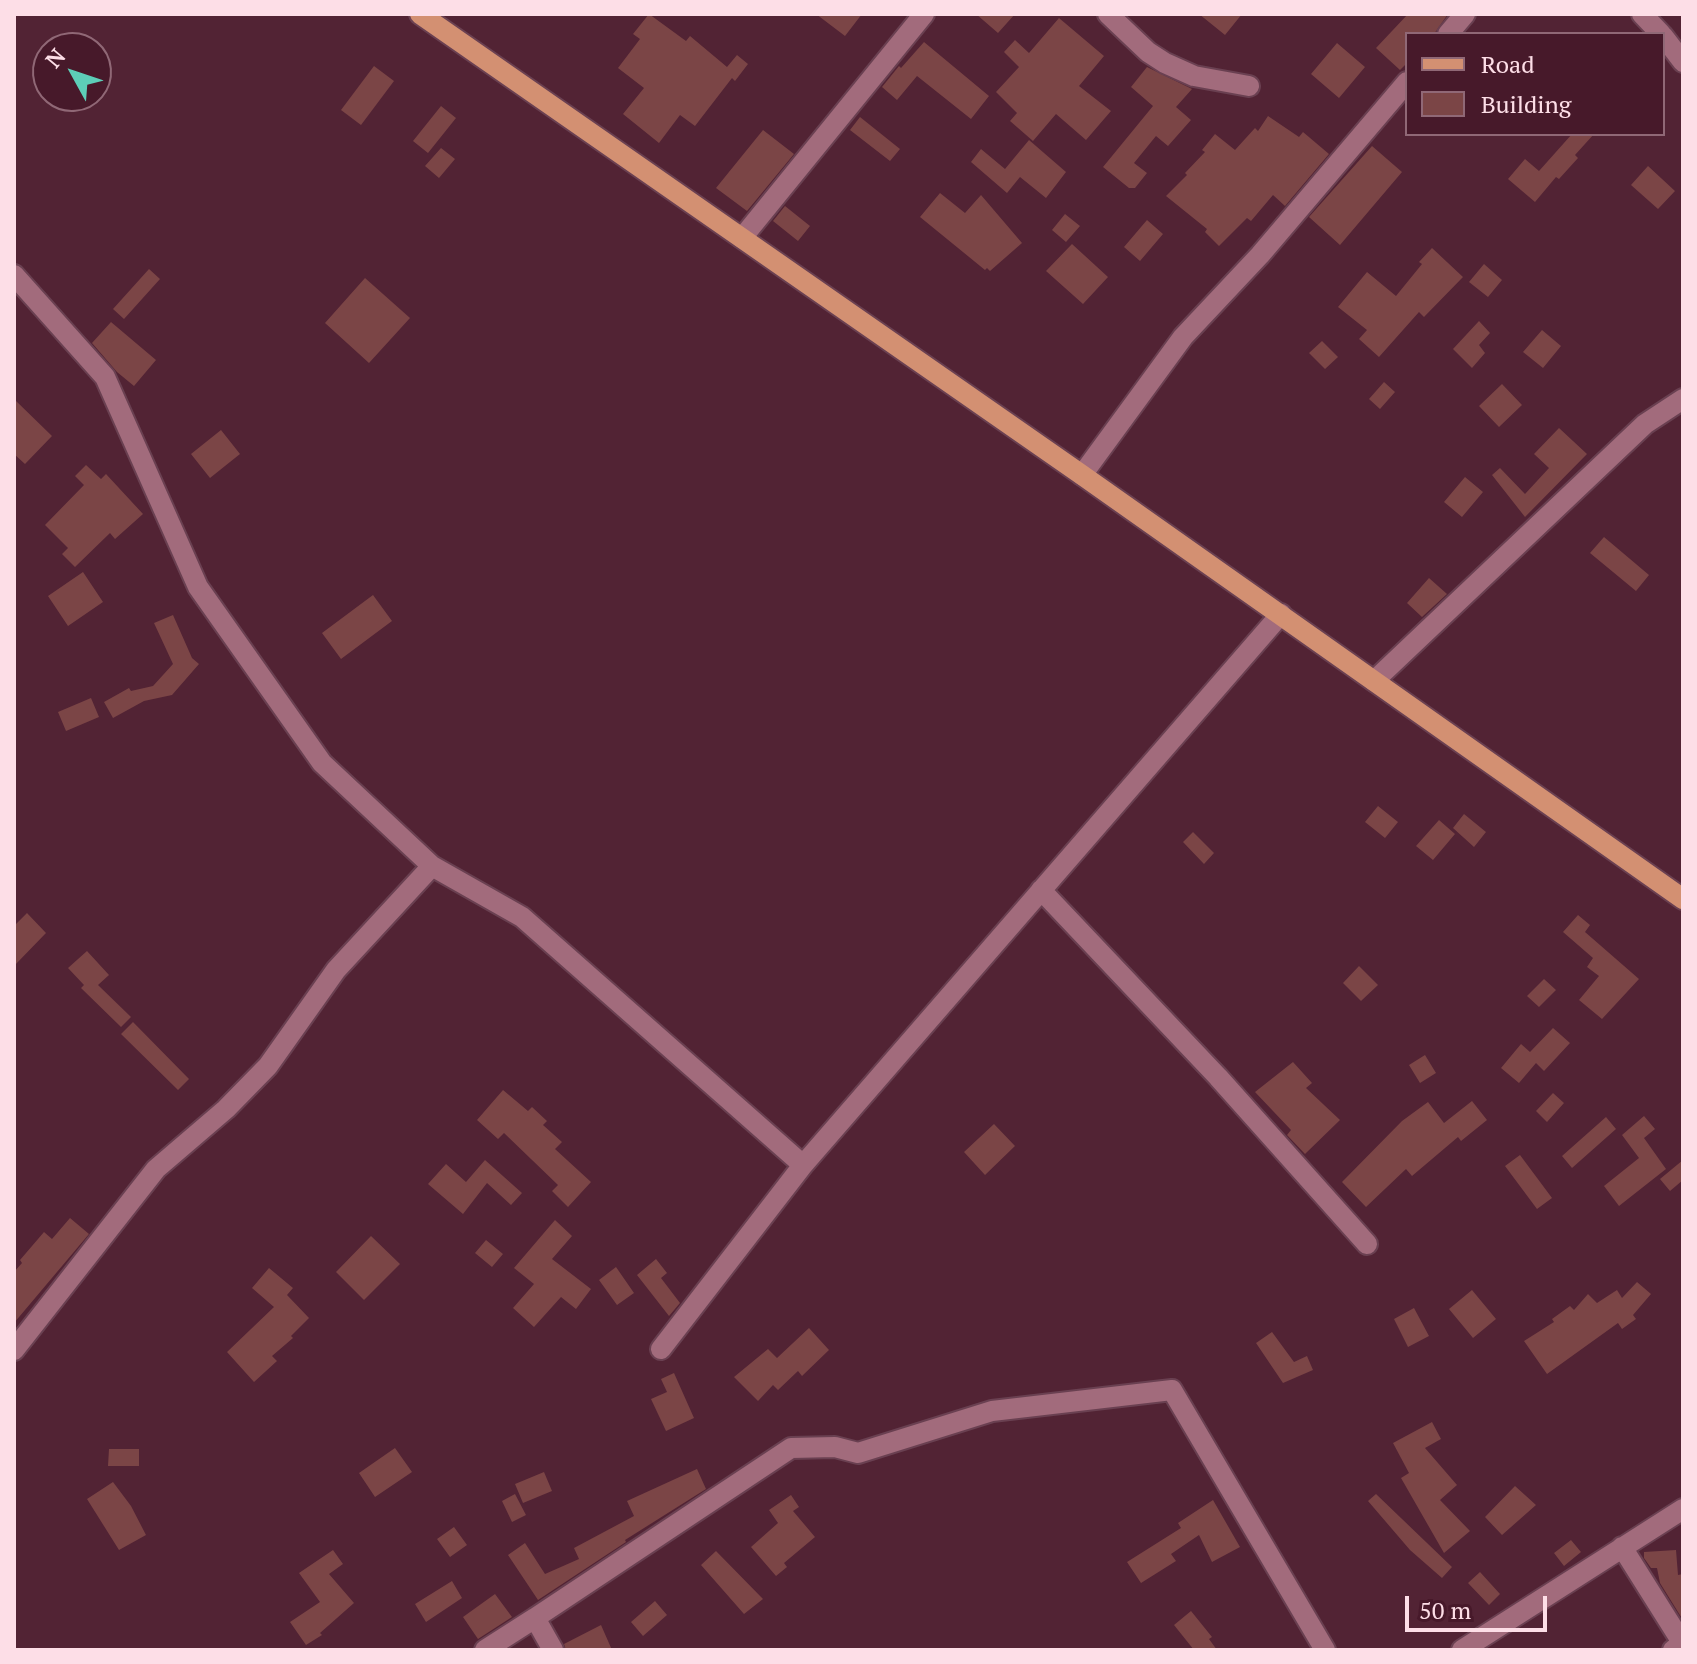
<!DOCTYPE html>
<style>
body{margin:0}
#map{position:relative;width:1697px;height:1664px;overflow:hidden;background:#522334;font-family:"PT Serif",serif}
canvas{display:block}
.frame{position:absolute;inset:0;border:16px solid #fddee7;pointer-events:none}
.legend{position:absolute;left:1405px;top:32px;width:260px;height:104px;box-sizing:border-box;background:#47192a;border:2px solid #906876;margin:0;padding:10px 14px;list-style:none;font-size:24px;color:#fddee7}
.legend li{display:flex;align-items:center;gap:16px;height:40px}
.legend b{width:40px;border:2px solid #906876}
.north{position:absolute;left:32px;top:32px;width:80px;height:80px;box-sizing:border-box;background:#47192a;border:2px solid #906876;border-radius:50%;rotate:310deg;font-size:22px;font-weight:700;line-height:32px;text-align:center;color:#fddee7}
.north::after{content:'';display:block;margin:auto;width:28px;height:36px;background:#5dceb8;clip-path:polygon(50% 0,100% 100%,50% 72%,0 100%)}
.scale{position:absolute;left:1405px;top:1596px;width:142px;height:36px;box-sizing:border-box;border:4px solid #fddee7;border-top:0;padding-left:10px;font-size:24px;line-height:28px;white-space:nowrap;color:#fddee7;-webkit-text-stroke:6px #47192a;paint-order:stroke}
</style>
<div id="map">
<canvas width="1697" height="1664"></canvas>
<div class="frame"></div>
<ul class="legend">
<li><b style="height:10px;background:#d39072"></b>Road</li>
<li><b style="height:22px;background:#7b4546"></b>Building</li>
</ul>
<div class="north">N</div>
<div class="scale">50 m</div>
</div>
<script>
const g = document.querySelector('canvas').getContext('2d');
g.lineJoin = 'round';
function fill(path, color) {
  g.fillStyle = color;
  g.fill(path, 'evenodd');
}
function shape(rows) {
  const path = new Path2D();
  for (const r of rows) {
    path.moveTo(r[0], r[1]);
    for (let i = 2; i < r.length; i += 2) path.lineTo(r[i], r[i + 1]);
  }
  return path;
}
function trace(path, color, width, dash) {
  g.strokeStyle = color;
  g.lineWidth = width;
  g.lineCap = dash ? 'butt' : 'round';
  g.setLineDash(dash || []);
  g.stroke(path);
}
const building = shape([
 [649,14,686,41,690,36,727,67,737,55,748,64,735,81,732,78,695,126,680,115,659,143,623,114,644,88,618,68,640,39,633,34],
 [816,14,862,14,845,36],
 [976,14,1015,14,998,33],
 [1199,14,1242,14,1225,35],
 [1408,14,1448,14,1434,34,1407,34,1407,63,1400,70,1376,48],
 [1059,18,1104,56,1079,86,1111,111,1086,140,1056,114,1033,141,1010,121,1017,113,996,92,1019,67,1004,52,1015,40,1029,53],
 [924,42,989,96,971,119,917,76,897,100,882,87,899,66,901,68],
 [1337,43,1365,67,1339,98,1311,74],
 [374,66,394,81,361,125,341,110],
 [1147,67,1192,89,1176,107,1191,120,1168,146,1156,136,1134,163,1147,173,1135,188,1129,188,1103,167,1153,106,1131,87],
 [441,106,456,118,428,153,413,141],
 [1268,116,1299,137,1303,132,1329,154,1285,206,1273,195,1251,221,1247,218,1219,246,1205,232,1207,229,1166,196,1187,175,1185,173,1205,152,1202,150,1215,134,1235,150,1255,128,1258,131],
 [860,117,900,149,890,161,850,130],
 [763,130,794,154,747,211,716,188],
 [1572,134,1594,134,1575,155,1578,158,1559,179,1556,177,1535,202,1508,179,1525,159,1539,171],
 [1029,140,1066,172,1046,198,1020,177,1007,193,971,162,981,149,1005,169],
 [1372,146,1402,172,1340,245,1309,217],
 [441,148,455,159,439,178,425,166],
 [1648,166,1675,191,1658,209,1631,185],
 [940,193,965,213,981,195,1022,243,990,271,987,268,985,270,920,217],
 [785,206,810,226,798,241,773,221],
 [1065,214,1080,226,1066,242,1052,230],
 [1147,220,1163,234,1140,261,1124,247],
 [1072,244,1108,277,1083,304,1046,271],
 [1432,248,1463,277,1424,317,1419,312,1379,357,1359,339,1367,330,1338,307,1367,272,1396,296,1422,264,1419,262],
 [1484,264,1502,280,1488,297,1469,282],
 [149,269,160,279,124,319,113,309],
 [365,278,410,318,369,363,325,323],
 [1479,321,1490,333,1479,345,1485,353,1472,368,1453,349],
 [111,322,156,360,134,386,117,372,92,343],
 [1542,330,1561,346,1543,368,1523,352],
 [1322,341,1338,357,1325,369,1309,353],
 [1384,382,1395,392,1380,409,1369,399],
 [1502,384,1522,405,1499,427,1479,406],
 [14,399,52,436,25,464,14,454],
 [1559,428,1587,454,1525,517,1492,475,1500,468,1525,494,1549,468,1534,454],
 [221,430,240,454,210,478,191,454],
 [86,465,101,479,106,474,143,514,115,539,110,533,75,567,62,554,68,548,45,525,84,485,75,476],
 [1465,477,1483,492,1462,517,1444,502],
 [1604,537,1649,575,1636,591,1590,553],
 [83,572,103,602,68,626,48,596],
 [1429,578,1447,594,1422,617,1407,603],
 [373,595,392,621,341,659,322,633],
 [173,615,192,658,199,664,172,695,144,701,113,718,104,702,129,688,131,691,153,686,173,664,154,623],
 [91,698,99,717,66,731,58,712],
 [1378,806,1398,822,1385,838,1365,822],
 [1464,814,1486,832,1474,847,1453,828],
 [1439,820,1455,834,1433,860,1416,846],
 [1193,832,1214,853,1204,864,1183,842],
 [27,913,46,933,14,966,14,926],
 [1578,915,1590,925,1585,932,1639,979,1602,1019,1579,1000,1599,976,1587,967,1593,958,1563,932],
 [87,951,109,975,98,985,131,1017,121,1027,81,988,84,985,68,968],
 [1359,966,1378,985,1361,1001,1343,983],
 [1544,979,1556,990,1539,1007,1527,996],
 [133,1022,189,1079,178,1090,121,1034],
 [1553,1028,1570,1043,1544,1071,1536,1063,1519,1083,1501,1068,1521,1044,1530,1052],
 [1425,1055,1436,1073,1420,1083,1409,1065],
 [1293,1062,1312,1083,1306,1088,1340,1120,1305,1154,1287,1135,1291,1130,1255,1092],
 [503,1090,528,1111,532,1107,547,1121,543,1125,562,1142,555,1149,591,1182,568,1207,552,1191,558,1185,504,1133,498,1139,477,1120],
 [1553,1093,1564,1103,1547,1122,1536,1111],
 [1472,1101,1487,1120,1461,1141,1458,1137,1412,1176,1406,1169,1366,1207,1342,1182,1402,1121,1428,1102,1444,1123],
 [1644,1116,1655,1129,1644,1138,1666,1169,1619,1206,1604,1186,1639,1158,1622,1135],
 [1606,1117,1616,1129,1572,1168,1562,1156],
 [994,1124,1015,1146,985,1175,964,1152],
 [1520,1155,1552,1198,1537,1209,1505,1166],
 [485,1160,522,1193,511,1205,487,1183,463,1214,428,1184,446,1164,466,1182],
 [1683,1160,1683,1180,1670,1191,1660,1179],
 [70,1218,89,1234,14,1323,14,1272,22,1263,20,1260,44,1232,52,1239],
 [555,1220,572,1236,552,1259,591,1289,576,1309,561,1297,534,1327,513,1308,534,1284,514,1268],
 [371,1236,400,1264,364,1300,336,1272],
 [486,1240,503,1254,492,1267,475,1253],
 [656,1259,667,1273,661,1278,680,1303,669,1316,637,1275],
 [616,1267,634,1293,617,1305,599,1280],
 [269,1268,293,1288,287,1295,309,1318,291,1336,293,1338,272,1356,277,1361,254,1382,227,1352,274,1307,252,1288],
 [1637,1282,1651,1294,1633,1315,1636,1319,1622,1329,1618,1323,1547,1374,1524,1341,1554,1322,1552,1319,1570,1306,1574,1310,1588,1294,1597,1303,1617,1290,1622,1298],
 [1472,1290,1496,1319,1473,1338,1449,1309],
 [1414,1308,1429,1336,1408,1347,1394,1319],
 [809,1328,829,1350,802,1376,798,1371,778,1390,773,1385,758,1401,734,1377,768,1349,777,1358],
 [1272,1332,1294,1362,1307,1356,1313,1370,1283,1383,1256,1343],
 [674,1373,694,1418,666,1431,651,1399,667,1392,661,1379],
 [1432,1422,1441,1439,1425,1448,1457,1485,1440,1500,1470,1531,1444,1553,1401,1478,1409,1473,1393,1443],
 [395,1448,412,1472,375,1497,359,1473],
 [109,1449,139,1449,139,1466,108,1466],
 [697,1469,706,1489,625,1540,626,1542,538,1600,508,1555,525,1543,545,1574,579,1559,574,1548,634,1516,627,1501],
 [544,1472,552,1491,523,1503,515,1484],
 [113,1482,131,1506,146,1535,119,1550,87,1499],
 [1515,1486,1536,1505,1502,1535,1485,1517],
 [515,1494,526,1515,512,1522,502,1501],
 [1376,1494,1452,1567,1442,1578,1410,1550,1368,1501],
 [791,1495,799,1507,793,1511,815,1537,784,1563,787,1567,776,1576,751,1547,778,1523,769,1510],
 [1213,1500,1240,1547,1212,1562,1199,1535,1171,1554,1176,1561,1141,1583,1127,1562,1181,1528,1178,1523],
 [454,1527,467,1545,450,1557,437,1539],
 [1571,1540,1581,1552,1564,1566,1554,1553],
 [333,1550,343,1564,329,1574,354,1603,320,1633,322,1635,306,1645,290,1622,320,1602,299,1573],
 [1676,1550,1678,1575,1683,1574,1683,1620,1660,1583,1657,1568,1651,1568,1644,1558,1644,1552],
 [716,1551,763,1599,744,1614,701,1565],
 [1480,1572,1500,1594,1489,1605,1468,1583],
 [452,1581,462,1598,426,1622,415,1604],
 [495,1594,512,1617,478,1639,463,1617],
 [655,1601,667,1615,643,1636,631,1622],
 [1191,1611,1212,1637,1209,1639,1217,1650,1194,1650,1174,1625],
 [601,1625,612,1650,566,1650,564,1644]
]);
const minor = shape([
 [1108,14,1148,52,1165,63,1194,76,1249,86],
 [1642,14,1661,34],
 [1448,34,1465,14],
 [1663,36,1683,62],
 [742,238,924,14],
 [14,275,105,377,198,587,322,763,432,866],
 [1082,475,1183,337,1260,255,1407,82],
 [1374,681,1645,424,1683,399],
 [1041,890,1218,1077,1367,1244],
 [661,1349,803,1165,1281,614],
 [14,1350,156,1169,226,1109,268,1066,336,970,432,866,522,917,803,1165],
 [1622,1547,1683,1644,1673,1650],
 [485,1650,535,1618],
 [553,1650,535,1618,791,1448,835,1447,858,1453,992,1411,1172,1390,1325,1650],
 [1462,1650,1683,1509]
]);
const primary = shape([
 [420,14,1082,475,1683,899]
]);
fill(building, '#7b4546');
trace(minor, '#6a4051', 24);
trace(primary, '#6a4051', 24);
trace(minor, '#a26b7c', 20);
trace(primary, '#d39072', 20);
</script>
